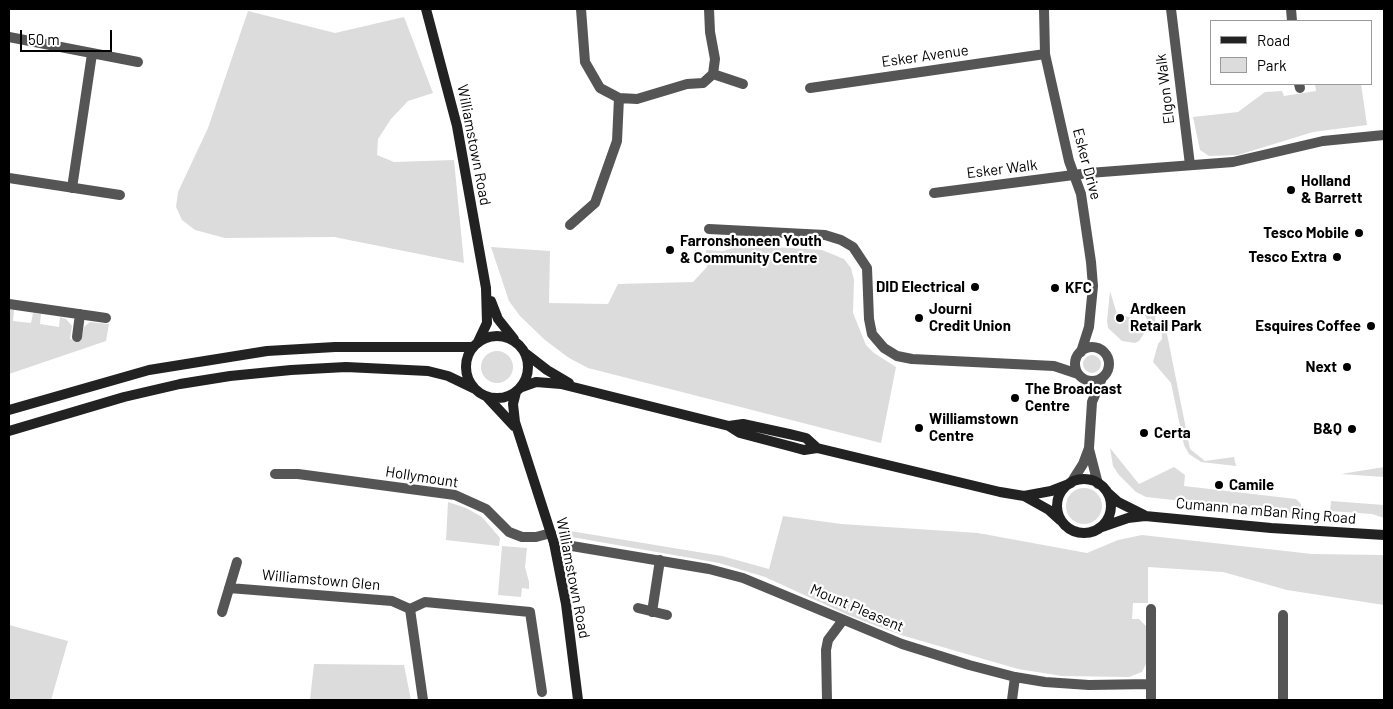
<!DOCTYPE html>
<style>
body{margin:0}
#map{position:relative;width:1393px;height:709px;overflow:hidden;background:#fff;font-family:Barlow,sans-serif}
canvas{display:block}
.frame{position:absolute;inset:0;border:10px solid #000;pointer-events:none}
.legend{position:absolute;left:1210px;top:20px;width:162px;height:65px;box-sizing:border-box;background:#fff;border:1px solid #999;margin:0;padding:6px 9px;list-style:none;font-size:15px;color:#000}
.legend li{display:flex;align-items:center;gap:10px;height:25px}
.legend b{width:25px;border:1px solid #999}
.scale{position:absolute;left:20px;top:30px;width:92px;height:22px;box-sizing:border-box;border:2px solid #000;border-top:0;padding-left:6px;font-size:15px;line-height:18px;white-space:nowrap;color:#000;-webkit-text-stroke:4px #fff;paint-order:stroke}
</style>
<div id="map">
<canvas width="1393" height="709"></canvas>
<div class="frame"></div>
<ul class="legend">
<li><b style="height:6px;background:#222"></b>Road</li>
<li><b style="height:14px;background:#dcdcdc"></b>Park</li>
</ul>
<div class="scale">50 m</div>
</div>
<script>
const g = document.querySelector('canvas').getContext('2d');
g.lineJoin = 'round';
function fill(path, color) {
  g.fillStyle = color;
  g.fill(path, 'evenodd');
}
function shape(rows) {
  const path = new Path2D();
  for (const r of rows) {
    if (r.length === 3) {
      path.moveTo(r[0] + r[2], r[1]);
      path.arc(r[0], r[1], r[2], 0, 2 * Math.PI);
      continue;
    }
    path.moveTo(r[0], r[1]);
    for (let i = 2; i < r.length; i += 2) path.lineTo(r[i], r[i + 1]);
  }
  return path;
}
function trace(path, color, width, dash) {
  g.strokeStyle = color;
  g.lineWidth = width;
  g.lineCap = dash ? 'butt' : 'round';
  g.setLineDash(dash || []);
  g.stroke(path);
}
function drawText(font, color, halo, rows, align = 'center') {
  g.font = font + ' Barlow,sans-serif';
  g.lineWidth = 4.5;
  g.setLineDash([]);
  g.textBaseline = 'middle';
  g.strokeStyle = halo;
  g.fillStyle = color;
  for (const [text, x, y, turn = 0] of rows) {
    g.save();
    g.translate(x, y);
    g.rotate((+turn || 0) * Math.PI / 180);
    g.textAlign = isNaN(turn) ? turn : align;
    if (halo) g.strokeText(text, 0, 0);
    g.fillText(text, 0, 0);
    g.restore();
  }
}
const green = shape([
 [248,11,335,33,404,17,433,93,408,101,391,119,378,139,377,155,394,162,454,160,464,263,334,237,225,238,195,230,182,220,176,207,178,192,208,128],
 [1315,84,1361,84,1367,125,1313,132,1238,155,1209,156,1200,150,1193,117,1238,112,1265,92,1282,91,1284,96,1316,91],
 [743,245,822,250,844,259,851,268,854,280,853,313,866,345,874,353,896,367,881,443,588,368,569,358,545,340,520,316,509,301,491,247,550,251,549,303,608,304,618,284,693,282,707,267,706,250,723,251],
 [1110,291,1117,314,1129,317,1142,327,1145,332,1139,341,1135,343,1122,341,1108,328,1107,321],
 [1161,305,1163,313,1155,317,1156,332,1141,310],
 [9,309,14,310,13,321,31,323,33,313,41,314,40,324,59,327,60,317,66,319,72,326,70,339,81,341,84,327,90,322,109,324,106,341,9,374],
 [1164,319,1190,449,1205,461,1234,457,1236,466,1201,462,1189,454,1184,445,1171,383,1153,362,1158,344,1162,339,1161,322],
 [497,367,16],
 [1092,364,9],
 [1110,448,1139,484,1174,467,1185,475,1184,486,1296,499,1301,504,1301,509,1312,510,1307,514,1295,513,1146,497,1136,492,1119,475,1113,466],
 [1384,467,1384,477,1341,474],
 [1084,506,18],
 [1331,501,1384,505,1384,518,1372,514,1330,511],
 [448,502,466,508,482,517,500,538,499,546,446,540],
 [783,516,841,524,978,533,1087,553,1118,540,1142,535,1312,554,1384,555,1384,605,1287,590,1223,572,1148,567,1148,603,1133,603,1132,619,1139,619,1146,626,1146,664,1142,672,1129,677,1062,676,1018,669,901,635,848,615,765,577,719,563,566,536,564,530,722,556,769,569],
 [502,546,527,548,525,567,529,582,529,589,522,588,521,597,498,595],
 [9,625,68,641,51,700,9,700],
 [314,664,404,665,411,700,310,700]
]);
const street = shape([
 [581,9,585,62,600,88,619,98,637,99,687,84,703,83,713,74,715,59,710,32,709,9],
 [1044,9,1045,54,1069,161,1081,194,1091,262,1093,286,1089,327,1081,352],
 [1171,9,1190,165],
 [1291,9,1292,21],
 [9,37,138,62],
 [713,74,743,84],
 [1299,84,1300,88],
 [810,88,1045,54],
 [9,178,120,195],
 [72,188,92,54],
 [934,193,1089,173,1233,162,1323,141,1384,135],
 [570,225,595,203,617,141,619,98],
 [709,229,825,235,841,240,853,247,867,268,869,319,872,334,884,348,897,356,912,359,1054,366,1078,374],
 [9,304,106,318],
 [77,337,80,314],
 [1092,364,17],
 [1089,449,1098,484],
 [275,474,298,474,455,495,486,509,509,532,522,537,536,537,551,533],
 [1071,483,1083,464,1089,448,1092,402,1102,378],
 [554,543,709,569,743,578,902,644,969,665,1015,677,1045,682,1089,685,1151,684],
 [229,588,392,601,410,609,425,602,530,612,542,692],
 [638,608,667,615],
 [410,609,423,700],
 [222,612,237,562],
 [652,612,660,560],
 [1283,615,1283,700],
 [827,700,826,650,828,640,843,620],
 [1012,700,1015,677],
 [1151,700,1151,609]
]);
const secondary = shape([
 [426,9,457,126,486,288,487,323,478,342],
 [491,301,498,319,514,339],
 [497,367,31],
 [525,353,547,370,569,383],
 [522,387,536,382,561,384,729,426,740,433,793,447,804,450,817,448,1000,492,1024,496,1051,491,1069,484],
 [516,392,513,404,515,422,554,543,566,604,578,700],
 [487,397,514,426],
 [9,410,149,370,267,351,335,347,473,347],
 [729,426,743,424,789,434,806,438,817,448],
 [9,431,124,397,180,384,230,376,291,370,346,367,428,371,448,376,473,388],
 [1084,506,27],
 [1108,493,1118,502,1144,515],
 [1024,496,1049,510,1060,520],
 [1099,528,1128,518,1145,516,1271,528,1384,535]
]);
const markers = [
 [1291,190,5,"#000"],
 [1359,233,5,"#000"],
 [670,250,5,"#000"],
 [1337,257,5,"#000"],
 [975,287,5,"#000"],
 [1055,288,5,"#000"],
 [919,318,5,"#000"],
 [1120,318,5,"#000"],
 [1371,326,5,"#000"],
 [1347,367,5,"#000"],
 [1015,398,5,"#000"],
 [919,428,5,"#000"],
 [1352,429,5,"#000"],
 [1144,433,5,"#000"],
 [1219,485,5,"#000"]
];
const streetNames = [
 ["Esker Avenue",925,56,-8],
 ["Elgon Walk",1165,89,-97],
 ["Williamstown Road",474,145,79],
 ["Esker Drive",1087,164,75],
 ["Esker Walk",1002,169,-7],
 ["Hollymount",422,477,9],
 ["Cumann na mBan Ring Road",1266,511,5],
 ["Williamstown Road",573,578,79],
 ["Williamstown Glen",321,580,5],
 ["Mount Pleasent",857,608,23]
];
const poiNames = [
 ["Holland",1301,181],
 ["& Barrett",1301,198],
 ["Tesco Mobile",1349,233,"right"],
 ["Farronshoneen Youth",680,241],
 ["& Community Centre",680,258],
 ["Tesco Extra",1327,257,"right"],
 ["DID Electrical",965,287,"right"],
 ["KFC",1065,288],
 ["Journi",929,309],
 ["Credit Union",929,326],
 ["Ardkeen",1130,309],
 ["Retail Park",1130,326],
 ["Esquires Coffee",1361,326,"right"],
 ["Next",1337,367,"right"],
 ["The Broadcast",1025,389],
 ["Centre",1025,406],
 ["Williamstown",929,419],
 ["Centre",929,436],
 ["B&Q",1342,429,"right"],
 ["Certa",1154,433],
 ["Camile",1229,485]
];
fill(green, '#dcdcdc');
trace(street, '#555', 10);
trace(secondary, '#222', 10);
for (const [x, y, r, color] of markers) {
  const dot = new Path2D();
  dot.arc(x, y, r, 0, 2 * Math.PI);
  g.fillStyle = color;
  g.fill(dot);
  trace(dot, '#fff', 2);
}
drawText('15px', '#000', '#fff', streetNames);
drawText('bold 15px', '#000', '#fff', poiNames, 'left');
</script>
